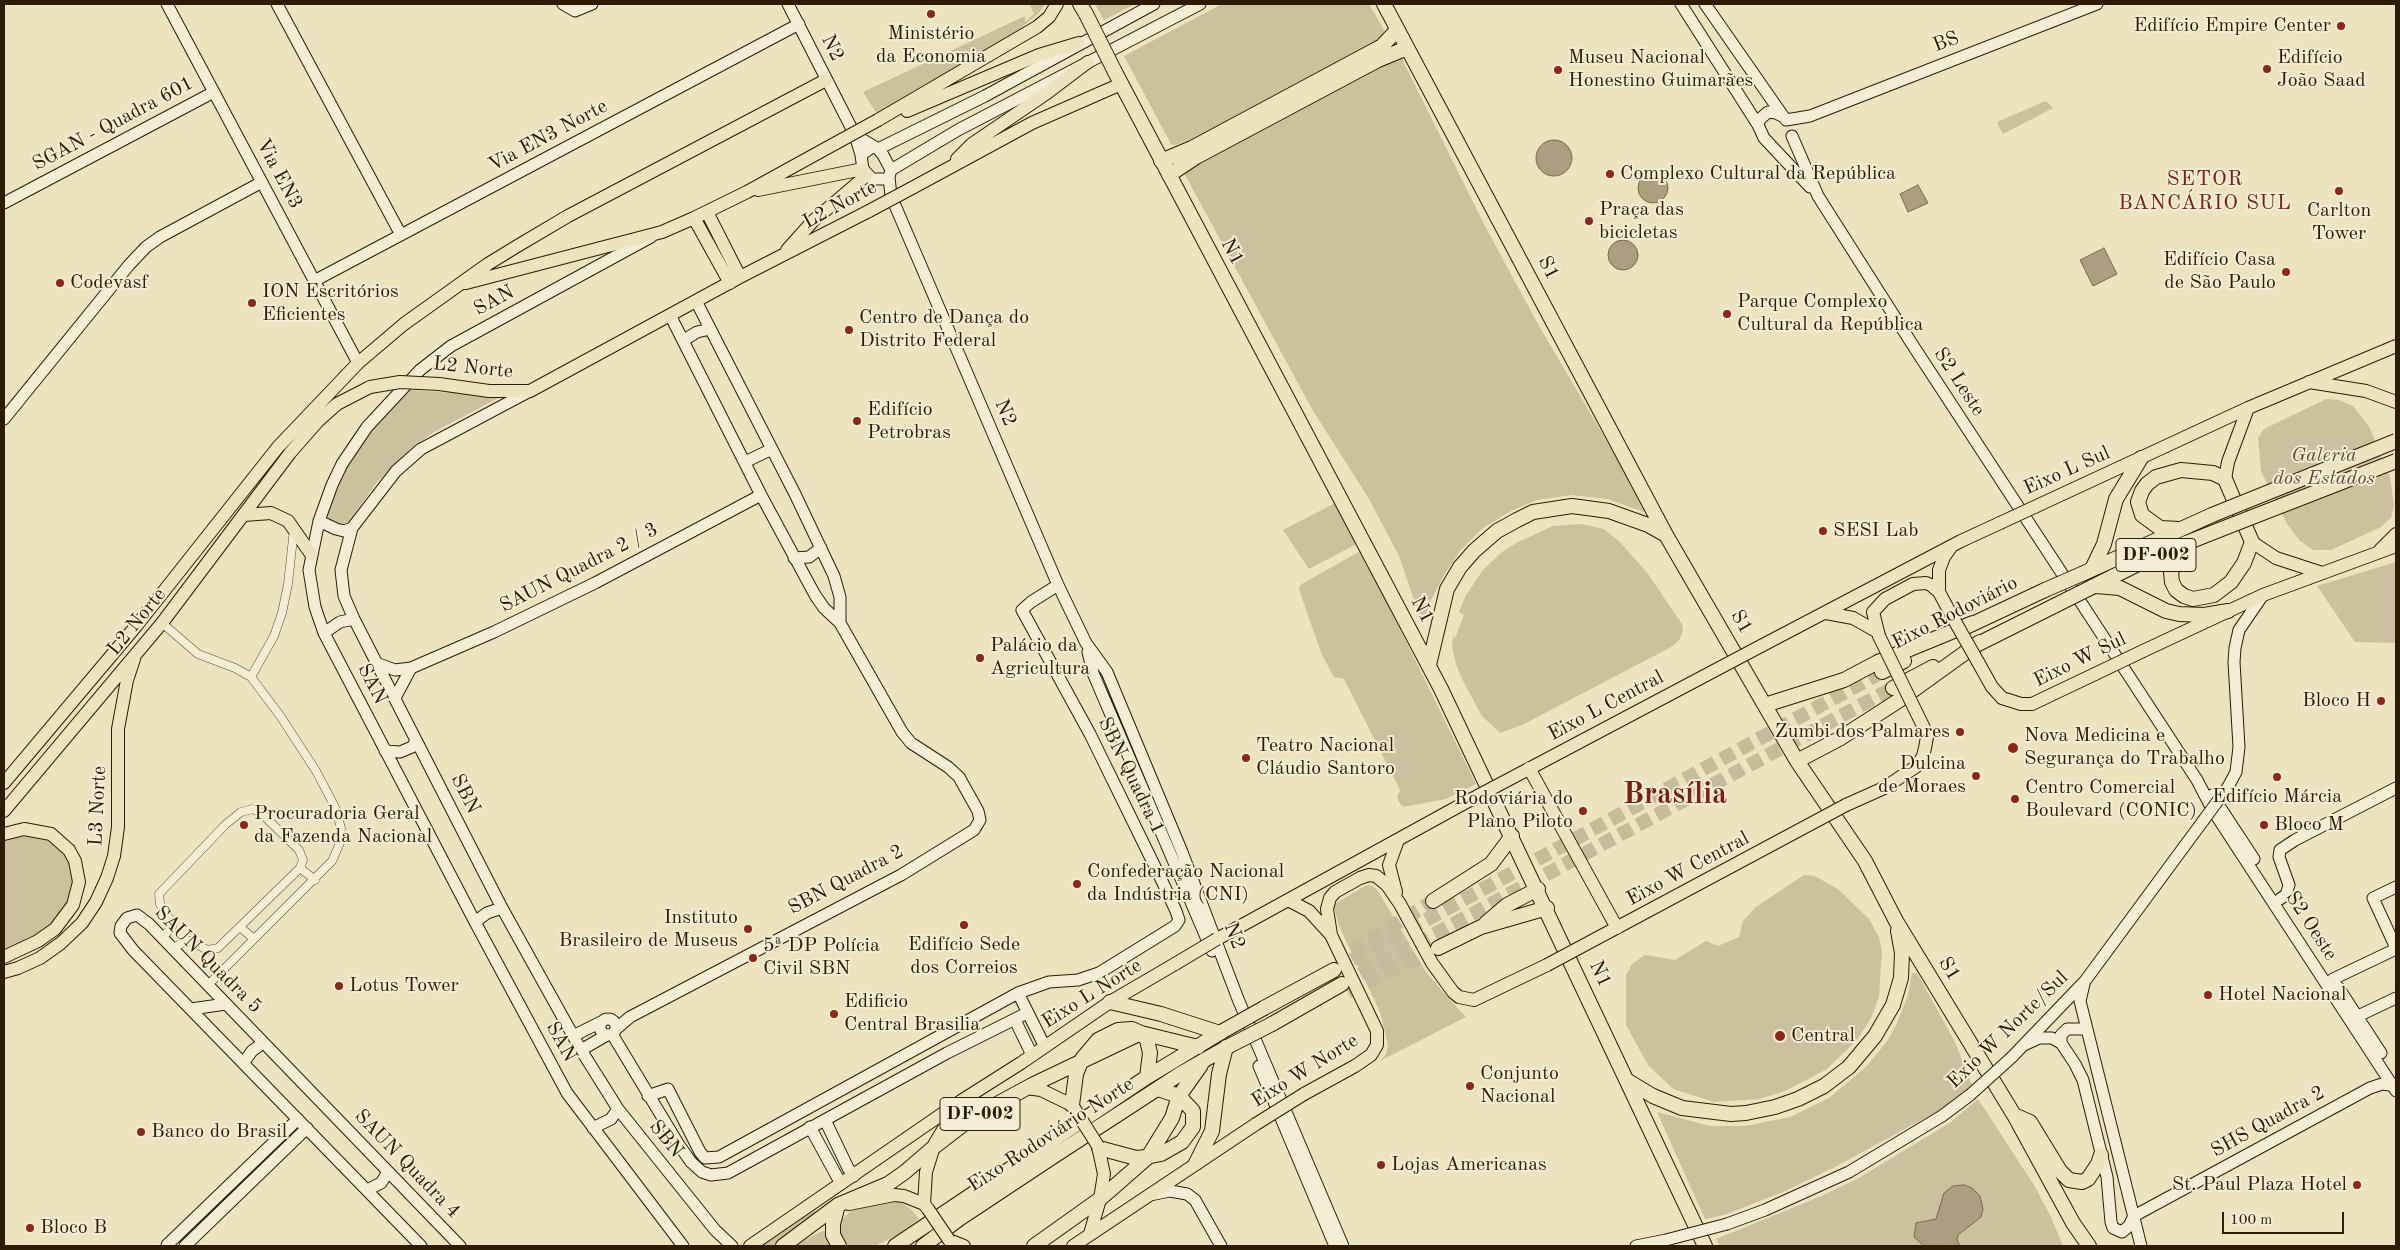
<!DOCTYPE html>
<meta charset="utf-8">
<style>
body{margin:0}
#map{position:relative;width:2400px;height:1250px;overflow:hidden;background:#ece3bf;font-family:"Old Standard TT",serif}
canvas{display:block}
.frame{position:absolute;inset:0;border:5px solid #2d1b04;pointer-events:none}
.scale{position:absolute;left:2222px;top:1212px;width:122px;height:22px;box-sizing:border-box;border:2px solid #2d1b04;border-top:0;padding-left:6px;font-size:15px;line-height:18px;white-space:nowrap;color:#2d1b04;-webkit-text-stroke:4px #f3edd5;paint-order:stroke}
</style>
<div id="map">
<canvas width="2400" height="1250"></canvas>
<div class="frame"></div>
<div class="scale">100 m</div>
</div>
<script>
const g = document.querySelector('canvas').getContext('2d');
g.lineJoin = 'round';
function fill(path, color) {
  g.fillStyle = color;
  g.fill(path, 'evenodd');
}
function shape(rows) {
  const path = new Path2D();
  for (const r of rows) {
    if (r.length === 3) {
      path.moveTo(r[0] + r[2], r[1]);
      path.arc(r[0], r[1], r[2], 0, 2 * Math.PI);
      continue;
    }
    path.moveTo(r[0], r[1]);
    for (let i = 2; i < r.length; i += 2) path.lineTo(r[i], r[i + 1]);
  }
  return path;
}
function trace(path, color, width, dash) {
  g.strokeStyle = color;
  g.lineWidth = width;
  g.lineCap = dash ? 'butt' : 'round';
  g.setLineDash(dash || []);
  g.stroke(path);
}
function drawText(font, color, halo, rows, align = 'center') {
  g.font = font + ' "Old Standard TT",serif';
  g.lineWidth = 4;
  g.setLineDash([]);
  g.textBaseline = 'middle';
  g.strokeStyle = halo;
  g.fillStyle = color;
  for (const [text, x, y, turn = 0] of rows) {
    g.save();
    g.translate(x, y);
    g.rotate((+turn || 0) * Math.PI / 180);
    g.textAlign = isNaN(turn) ? turn : align;
    if (halo) g.strokeText(text, 0, 0);
    g.fillText(text, 0, 0);
    g.restore();
  }
}
const green = shape([
 [1029,4,1045,4,1039,13,1002,44,877,114,863,92,1025,16,1025,22,1034,14],
 [1095,4,1135,4,1104,20],
 [1222,4,1369,4,1384,30,1383,35,1370,45,1199,137,1175,145,1171,144,1124,56],
 [1401,57,1485,226,1539,326,1623,469,1644,512,1607,499,1572,495,1537,500,1511,511,1483,528,1460,551,1444,575,1432,598,1423,626,1399,556,1369,499,1312,409,1184,173,1199,162,1372,68],
 [2046,101,2053,108,2003,134,1997,123,1999,121],
 [409,390,502,396,434,432,415,445,378,481,348,522,340,525,330,521,327,515,331,498,352,457,378,422],
 [2326,399,2339,400,2353,406,2369,426,2390,477,2394,506,2391,518,2381,527,2331,550,2313,550,2300,541,2287,524,2261,471,2258,438,2264,429],
 [1339,501,1364,540,1309,569,1283,530],
 [1581,524,1604,529,1619,541,1648,574,1682,624,1683,631,1679,640,1673,646,1524,724,1500,733,1482,716,1463,681,1456,664,1452,647,1453,635,1455,638,1464,615,1459,612,1466,595,1483,570,1502,552,1518,542,1553,526],
 [1364,549,1370,552,1392,613,1476,784,1446,799,1403,807,1401,805,1397,798,1400,790,1344,679,1334,677,1322,655,1311,624,1299,589,1300,585],
 [2396,562,2396,643,2355,642,2317,586],
 [24,835,44,838,60,850,68,862,73,876,72,896,56,923,4,954,4,841],
 [1804,875,1815,876,1839,890,1869,919,1879,937,1882,951,1879,997,1871,1018,1857,1040,1827,1069,1785,1091,1759,1099,1714,1102,1673,1089,1648,1065,1626,1025,1626,975,1632,964,1645,955,1675,960,1706,941,1718,946,1739,937,1743,921,1756,907],
 [1367,885,1373,886,1378,891,1426,972,1450,1000,1466,1017,1380,1061,1386,1054,1388,1045,1380,1012,1339,926,1334,907,1336,903],
 [1912,973,1917,973,1955,1042,1972,1085,1940,1110,1835,1167,1783,1192,1724,1215,1705,1219,1657,1112,1710,1126,1745,1126,1790,1117,1829,1098,1867,1066,1888,1040,1897,1023,1908,995],
 [1978,1099,2034,1185,2051,1217,2063,1246,1720,1246,1716,1239,1819,1197,1857,1179,1951,1122],
 [877,1199,900,1202,911,1209,919,1219,899,1234,875,1246,842,1246,837,1231,840,1221,853,1209],
 [813,1209,818,1214,775,1246,761,1246],
 [822,1231,828,1232,831,1246,794,1246]
]);
const water = shape([
 [1554,158,18],
 [1653,188,15],
 [1918,185,1928,203,1908,212,1900,194,1918,185],
 [1623,255,15],
 [2104,248,2117,274,2093,286,2080,260,2104,248],
 [1964,1185,1972,1188,1980,1196,1983,1209,1981,1217,1958,1235,1957,1240,1960,1246,1924,1246,1914,1237,1916,1223,1936,1219,1944,1193,1953,1186,1964,1185]
]);
const highwayTunnel = shape([
 [1352,951,1433,901],
 [1334,970,1882,672],
 [1342,984,1893,688],
 [1348,992,1437,949]
]);
const street = shape([
 [162,623,198,654,235,668,251,677,281,717,316,771,335,807,341,828,340,843,332,861,208,985],
 [251,677,274,636,282,613,288,584,294,529],
 [300,868,315,880],
 [240,927,254,939],
 [162,938,172,927,171,921,160,904,159,894,226,824,241,812,253,809,260,812,299,850,303,860,300,868,218,948,208,950,187,940,172,949]
]);
const secondary = shape([
 [167,4,358,363],
 [277,4,401,235],
 [563,4,575,11,592,4],
 [788,4,855,135,861,155],
 [1681,4,1758,125,1764,138,1810,187],
 [1705,4,1783,116],
 [1786,120,1810,116,2097,4],
 [1758,125,1760,119,1768,112,1776,113,1784,117],
 [855,135,878,149,883,155,891,170,889,177,886,179,872,179,863,169,861,155,872,147],
 [1792,136,1818,196,1912,344,2197,780,2212,809,2396,1091],
 [878,149,985,96,1154,4],
 [891,170,958,130,1200,4],
 [889,177,891,196,1058,585,1086,643,1107,672,1182,852,1238,999,1343,1246],
 [4,203,214,92],
 [651,237,451,346,420,370,367,427,342,464,332,485,319,521,309,570,315,607,324,633,475,922,567,1093,683,1246],
 [314,281,799,24],
 [696,301,795,494,834,576,840,597,840,623],
 [684,340,697,332,710,329],
 [530,391,421,449,396,471,352,528,341,570,344,596,354,619,502,908,581,1050,618,1109,715,1230,732,1246],
 [4,419,129,265,146,247,160,237,262,182],
 [745,462,772,449],
 [319,521,336,529,344,531,352,528],
 [794,558,809,557,821,548],
 [324,633,340,622,354,619],
 [1088,652,1093,673,1212,951],
 [376,663,395,670,411,668,494,632,595,583,761,495],
 [395,698,411,668],
 [385,751,400,752,412,747,416,741],
 [2228,787,2236,772,2239,747,2234,662,2235,648,2239,630,2263,595],
 [2212,795,2254,859],
 [2396,887,2373,898,2396,948],
 [2280,899,2286,895,2289,885,2279,857,2280,850,2295,840,2396,788],
 [475,922,487,913,502,908],
 [2333,979,2396,949],
 [2084,984,2080,1001,2141,1246],
 [2338,987,2381,1053],
 [1018,993,1045,1047],
 [191,1009,226,1004],
 [2358,1016,2396,998],
 [608,1027,8],
 [1015,1020,1032,1055],
 [616,1029,630,1017,901,875,974,830,980,820,978,811,959,777,948,767,911,743,902,732,840,623,824,608,815,595,761,495,670,315],
 [612,1034,679,1145,691,1162,702,1172,711,1175,728,1173,947,1053,1027,1013],
 [573,1036,601,1022],
 [2061,1043,2061,1035,2067,1029,2086,1029],
 [2026,1044,2039,1038,2052,1038,2061,1043,2075,1064,2083,1080,2107,1177,2111,1222,2113,1228,2122,1232,2129,1226,2134,1216,2370,1088,2382,1084,2396,1086],
 [581,1050,607,1035],
 [2012,1057,2085,981,2203,821],
 [244,1062,252,1051,263,1043],
 [1259,1066,1335,1246],
 [648,1096,668,1089,700,1152,705,1158,719,1157,1018,993,1049,982,1078,980,1099,973,1175,926,1179,920,1176,911,1162,881,1090,734,1022,610,1031,602,1058,585],
 [825,1120,848,1168,854,1176],
 [810,1127,841,1184],
 [593,1128,611,1119,618,1109],
 [367,1190,381,1183,388,1172],
 [1150,1195,1170,1191,1187,1194,1195,1200,1221,1246],
 [1727,1224,1765,1210,1849,1172,1942,1116,1970,1095],
 [167,1245,298,1119],
 [185,1246,307,1128],
 [421,1246,133,950,120,933,121,926,127,918,137,915,149,924,460,1246],
 [1636,1246,1666,1240]
]);
const primary = shape([
 [907,111,1039,55,1079,43],
 [878,120,1037,27,1049,17,1057,4],
 [957,159,972,144,1047,93,1088,62],
 [912,188,1032,123,1121,84],
 [758,190,863,169],
 [707,212,740,277],
 [694,218,730,283],
 [787,250,813,221,867,175],
 [466,283,662,232,694,218,747,192,836,143],
 [2309,382,2366,391,2396,402],
 [439,384,489,391,530,391,740,277,869,211],
 [2225,479,2228,462,2248,408],
 [2041,504,2248,408,2396,346],
 [244,515,271,513,288,521,311,554],
 [2252,542,2276,558,2322,573],
 [2380,550,2396,534],
 [1939,592,1939,570,1944,557,1951,547],
 [1826,613,1853,618,1876,631],
 [1879,636,1873,612,1885,599,1913,584,1926,583,1931,585,1939,592,1953,618],
 [1761,646,1961,541,2000,523],
 [2143,651,2263,595,2396,546],
 [1978,662,1992,687,2002,698,2021,704,2032,704,2095,674],
 [4,783,137,625,278,447,358,363,404,324,488,264,519,245,568,216,826,80],
 [1846,805,1884,788,1917,766,1923,756,1925,748,1927,737,1924,728],
 [4,811,162,623,290,453,318,421,337,404,370,387],
 [4,834,24,829,51,834,69,850,75,861,79,882,73,905,55,929,38,941,4,957],
 [1396,892,1389,865,1398,840],
 [1288,900,1309,911,1331,935],
 [1217,939,1470,800],
 [4,972,18,968,40,958,61,943,82,923,96,902,107,878,114,856,118,827,118,729,127,680,134,659],
 [1026,1088,1041,1090,1072,1105,1074,1108],
 [1304,1094,1355,1066,1371,1055,1377,1045,1377,1031,1331,935,1327,909,1330,898,1335,892,1360,878,1369,875,1376,876,1387,885,1400,904,1432,963,1453,992,1459,997,1474,1000,1547,965],
 [849,1204,894,1195,904,1196,924,1204],
 [928,1209,924,1204,926,1172,931,1156,935,1143,958,1105],
 [1090,1234,1100,1199,1104,1174,1098,1146],
 [949,1240,964,1246],
 [750,1246,961,1101,1021,1063,1110,1002,1175,964],
 [1073,1246,1256,1124]
]);
const highway = shape([
 [1080,4,1086,14],
 [1384,4,1666,535,1797,761,1865,861,1896,921,2014,1115,2073,1223,2089,1246],
 [1115,72,1441,689,1705,1246],
 [1161,161,1192,148,1373,51,1382,46,1397,30],
 [1169,175,1196,157,1378,60,1407,48],
 [2180,529,2160,528,2142,515,2138,502,2142,491,2147,484,2156,477,2181,470,2213,473,2225,479,2252,542,2244,563,2231,582,2214,595,2193,599,2184,596,2176,590,2172,582,2171,572,2186,543],
 [2092,569,2104,544,2116,499,2141,458],
 [2084,573,2212,515],
 [2096,586,2120,588,2166,611,2179,614,2204,615,2228,611],
 [2092,587,2156,555,2219,530],
 [1966,627,2045,590],
 [1972,647,2054,606],
 [1429,665,1447,589,1460,567,1474,551,1497,531,1517,520,1533,512,1572,506,1609,511,1648,525,1666,535],
 [1882,672,1904,661],
 [1893,688,1933,667],
 [1765,705,1844,680,1878,662,1973,623],
 [1797,761,1839,739,1898,701,1980,642],
 [1433,901,1491,864,1512,836],
 [1486,923,1507,905,1538,889],
 [1438,948,1481,927,1547,908],
 [1110,1002,1161,1014,1220,1033],
 [1264,1008,1334,970],
 [1272,1024,1342,984],
 [1628,1081,1653,1096,1682,1108,1731,1114,1746,1113,1775,1107,1798,1099,1824,1086,1849,1067,1875,1036,1893,1005,1901,978,1902,953,1898,931],
 [1072,1105,1076,1074,1082,1059,1098,1040,1118,1030,1132,1029,1141,1033,1147,1040,1150,1053,1147,1077],
 [2014,1115,2030,1122,2060,1171,2069,1180,2082,1182,2088,1179,2098,1164,2101,1155],
 [1099,1148,1136,1158,1146,1157,1161,1154,1182,1142,1193,1127,1193,1111,1179,1096,1158,1089],
 [1196,1163,1212,1131,1219,1074,1226,1047],
 [838,1205,833,1224,833,1235,839,1246],
 [783,1246,838,1205,888,1184,905,1172,934,1147,973,1117,1034,1084,1141,1033,1198,1047],
 [895,1246,1147,1077,1223,1031],
 [923,1246,959,1219,1054,1156,1180,1074,1229,1046],
 [1034,1246,1100,1199,1148,1157,1172,1118,1179,1096,1201,1065]
]);
const secondaryBridge = shape([
 [2203,821,2228,787],
 [1970,1095,2012,1057],
 [1666,1240,1727,1224]
]);
const primaryBridge = shape([
 [836,143,878,120],
 [869,211,912,188],
 [370,387,400,382,439,384],
 [2000,523,2041,504],
 [1953,618,1978,662],
 [1879,636,1924,728],
 [2095,674,2143,651],
 [1529,768,1617,928],
 [1470,800,1761,646],
 [1175,964,1217,939],
 [1547,965,1846,805],
 [1074,1108,1098,1146],
 [1256,1124,1304,1094],
 [928,1209,949,1240]
]);
const highwayBridge = shape([
 [1086,14,1115,72],
 [2212,515,2396,441],
 [2219,530,2396,461],
 [2045,590,2084,573],
 [2054,606,2092,587],
 [1223,1031,1264,1008],
 [1229,1046,1272,1024]
]);
const markers = [
 [931,14,5,"#8f2418"],
 [2341,26,5,"#8f2418"],
 [2267,69,5,"#8f2418"],
 [1558,70,5,"#8f2418"],
 [1610,174,5,"#8f2418"],
 [2339,191,5,"#8f2418"],
 [1589,221,5,"#8f2418"],
 [2286,272,5,"#8f2418"],
 [60,283,5,"#8f2418"],
 [252,303,5,"#8f2418"],
 [1727,314,5,"#8f2418"],
 [849,330,5,"#8f2418"],
 [857,421,5,"#8f2418"],
 [1823,531,5,"#8f2418"],
 [980,658,5,"#8f2418"],
 [2381,701,5,"#8f2418"],
 [1960,732,5,"#8f2418"],
 [2013,748,6,"#8f2418"],
 [1246,758,5,"#8f2418"],
 [1976,776,5,"#8f2418"],
 [2277,777,5,"#8f2418"],
 [2015,799,5,"#8f2418"],
 [1583,811,5,"#8f2418"],
 [244,825,5,"#8f2418"],
 [2264,825,5,"#8f2418"],
 [1077,884,5,"#8f2418"],
 [964,925,5,"#8f2418"],
 [748,929,5,"#8f2418"],
 [753,958,5,"#8f2418"],
 [339,986,5,"#8f2418"],
 [2208,995,5,"#8f2418"],
 [834,1014,5,"#8f2418"],
 [1780,1036,6,"#8f2418"],
 [1470,1086,5,"#8f2418"],
 [141,1132,5,"#8f2418"],
 [1381,1165,5,"#8f2418"],
 [2357,1185,5,"#8f2418"],
 [30,1228,5,"#8f2418"]
];
const shields = [
 [2156,555,80],
 [980,1114,80]
];
const shieldNames = [
 ["DF-002",2156,555],
 ["DF-002",980,1114]
];
const poiNames = [
 ["Edifício Empire Center",2331,26,"right"],
 ["Ministério",931,34,"center"],
 ["da Economia",931,57,"center"],
 ["Museu Nacional",1568,58],
 ["Honestino Guimarães",1568,81],
 ["Edifício",2277,58],
 ["João Saad",2277,81],
 ["Complexo Cultural da República",1620,174],
 ["Praça das",1599,210],
 ["bicicletas",1599,233],
 ["Carlton",2339,211,"center"],
 ["Tower",2339,234,"center"],
 ["Edifício Casa",2276,260,"right"],
 ["de São Paulo",2276,283,"right"],
 ["Codevasf",70,283],
 ["ION Escritórios",262,292],
 ["Eficientes",262,315],
 ["Parque Complexo",1737,302],
 ["Cultural da República",1737,325],
 ["Centro de Dança do",859,318],
 ["Distrito Federal",859,341],
 ["Edifício",867,410],
 ["Petrobras",867,433],
 ["SESI Lab",1833,531],
 ["Palácio da",990,646],
 ["Agricultura",990,669],
 ["Bloco H",2371,701,"right"],
 ["Zumbi dos Palmares",1950,732,"right"],
 ["Nova Medicina e",2024,736],
 ["Segurança do Trabalho",2024,759],
 ["Teatro Nacional",1256,746],
 ["Cláudio Santoro",1256,769],
 ["Dulcina",1966,764,"right"],
 ["de Moraes",1966,787,"right"],
 ["Centro Comercial",2025,788],
 ["Boulevard (CONIC)",2025,811],
 ["Edifício Márcia",2277,797,"center"],
 ["Rodoviária do",1573,799,"right"],
 ["Plano Piloto",1573,822,"right"],
 ["Procuradoria Geral",254,814],
 ["da Fazenda Nacional",254,837],
 ["Bloco M",2274,825],
 ["Confederação Nacional",1087,872],
 ["da Indústria (CNI)",1087,895],
 ["Instituto",738,918,"right"],
 ["Brasileiro de Museus",738,941,"right"],
 ["Edifício Sede",964,945,"center"],
 ["dos Correios",964,968,"center"],
 ["5ª DP Polícia",763,946],
 ["Civil SBN",763,969],
 ["Lotus Tower",349,986],
 ["Hotel Nacional",2218,995],
 ["Edificio",844,1002],
 ["Central Brasilia",844,1025],
 ["Central",1791,1036],
 ["Conjunto",1480,1074],
 ["Nacional",1480,1097],
 ["Banco do Brasil",151,1132],
 ["Lojas Americanas",1391,1165],
 ["St. Paul Plaza Hotel",2347,1185,"right"],
 ["Bloco B",40,1228]
];
const streetNames = [
 ["BS",1946,42,-21],
 ["N2",832,48,64],
 ["SGAN - Quadra 601",113,124,-28],
 ["Via EN3 Norte",548,136,-28],
 ["Via EN3",279,174,62],
 ["L2 Norte",840,205,-28],
 ["N1",1232,252,62],
 ["S1",1548,268,63],
 ["SAN",494,301,-28],
 ["L2 Norte",473,368,6],
 ["S2 Leste",1959,382,57],
 ["N2",1005,413,67],
 ["Eixo L Sul",2067,471,-24],
 ["SAUN Quadra 2 / 3",579,568,-27],
 ["N1",1422,610,62],
 ["Eixo Rodoviário",1955,613,-27],
 ["L2 Norte",137,622,-51],
 ["S1",1741,622,60],
 ["Eixo W Sul",2080,660,-26],
 ["SAN",372,684,63],
 ["Eixo L Central",1606,706,-28],
 ["SBN Quadra 1",1131,776,64],
 ["SBN",465,794,63],
 ["L3 Norte",98,806,-87],
 ["Eixo W Central",1688,869,-28],
 ["SBN Quadra 2",846,880,-28],
 ["S2 Oeste",2311,926,57],
 ["N2",1234,936,69],
 ["SAUN Quadra 5",208,960,45],
 ["S1",1949,969,59],
 ["N1",1600,974,65],
 ["Eixo L Norte",1092,994,-32],
 ["Exio W Norte/Sul",2008,1030,-44],
 ["SAN",561,1042,61],
 ["Eixo W Norte",1305,1071,-32],
 ["SHS Quadra 2",2268,1122,-29],
 ["Eixo Rodoviário Norte",1051,1135,-33],
 ["SBN",666,1139,51],
 ["SAUN Quadra 4",407,1164,46]
];
const parkNames = [
 ["Galeria",2324,456],
 ["dos Estados",2324,479]
];
const neighbourhoodNames = [
 ["SETOR",2205,179],
 ["BANCÁRIO SUL",2205,203]
];
const townNames = [
 ["Brasília",1675,795]
];
fill(green, '#ccc19f');
fill(water, '#ab9f7f');
trace(water, '#796a4e', 1);
trace(highwayTunnel, '#c6bb9a', 14, [14, 7]);
trace(street, '#5d4d33', 9);
trace(secondary, '#2d1b04', 13);
trace(primary, '#2d1b04', 14);
trace(highway, '#2d1b04', 16);
trace(street, '#f3edd5', 8);
trace(secondary, '#f3edd5', 11);
trace(primary, '#ece3bf', 12);
trace(highway, '#ece3bf', 14);
trace(secondaryBridge, '#2d1b04', 13, []);
trace(primaryBridge, '#2d1b04', 14, []);
trace(highwayBridge, '#2d1b04', 16, []);
trace(secondaryBridge, '#f3edd5', 11);
trace(primaryBridge, '#ece3bf', 12);
trace(highwayBridge, '#ece3bf', 14);
for (const [x, y, r, color] of markers) {
  const dot = new Path2D();
  dot.arc(x, y, r, 0, 2 * Math.PI);
  g.fillStyle = color;
  g.fill(dot);
  trace(dot, '#f3edd5', 2);
}
for (const [x, y, w] of shields) {
  const box = new Path2D();
  box.roundRect(x - w / 2, y - 16.5, w, 33, 4);
  g.fillStyle = '#f3edd5';
  g.fill(box);
  trace(box, '#2d1b04', 1);
}
drawText('bold 19px', '#2d1b04', null, shieldNames);
drawText('20px', '#2d1b04', '#f3edd5', poiNames, 'left');
drawText('20px', '#2d1b04', '#f3edd5', streetNames);
drawText('italic 20px', '#5d4d32', '#f3edd5', parkNames);
g.letterSpacing = '1px';
drawText('21px', '#7a1f14', '#f3edd5', neighbourhoodNames);
g.letterSpacing = '0px';
drawText('bold 30px', '#7a1f14', '#f3edd5', townNames);
</script>
